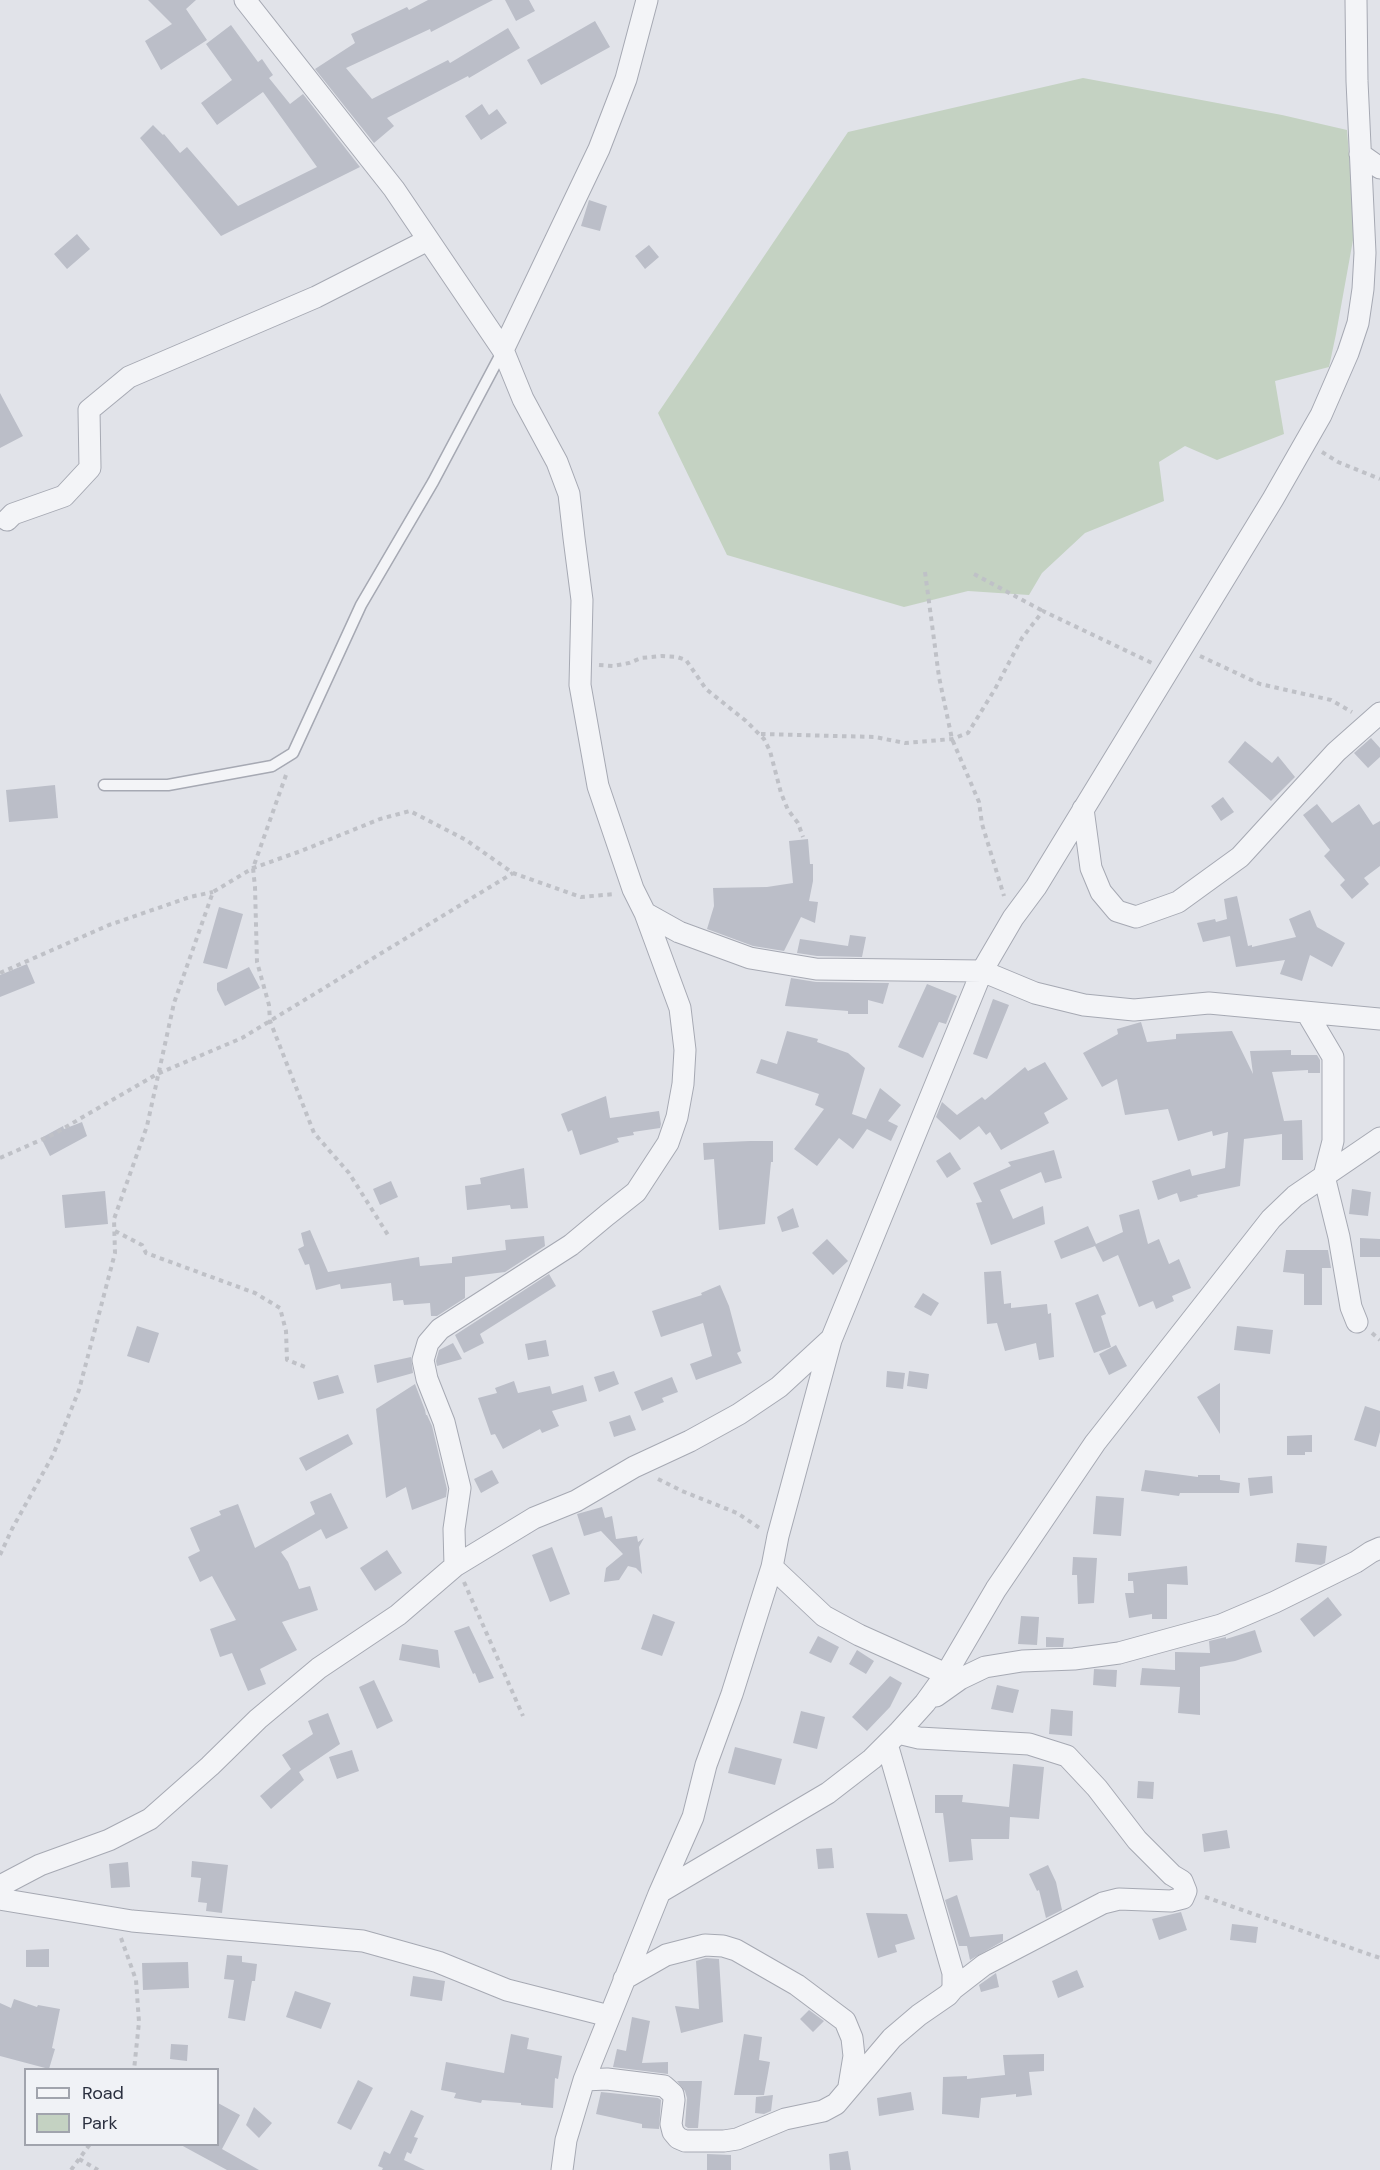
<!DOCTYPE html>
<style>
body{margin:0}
#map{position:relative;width:1380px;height:2170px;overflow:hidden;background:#e1e3e9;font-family:"DM Sans",sans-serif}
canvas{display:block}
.legend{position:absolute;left:24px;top:2068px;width:195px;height:78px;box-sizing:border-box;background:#f0f2f6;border:2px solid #a1a4ad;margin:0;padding:8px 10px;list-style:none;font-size:18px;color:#2a2f3f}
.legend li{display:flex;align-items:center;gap:12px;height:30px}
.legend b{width:30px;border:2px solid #a1a4ad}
</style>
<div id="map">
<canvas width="1380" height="2170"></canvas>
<ul class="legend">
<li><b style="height:8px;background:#f3f4f7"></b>Road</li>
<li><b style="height:16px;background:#c4d2c2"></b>Park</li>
</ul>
</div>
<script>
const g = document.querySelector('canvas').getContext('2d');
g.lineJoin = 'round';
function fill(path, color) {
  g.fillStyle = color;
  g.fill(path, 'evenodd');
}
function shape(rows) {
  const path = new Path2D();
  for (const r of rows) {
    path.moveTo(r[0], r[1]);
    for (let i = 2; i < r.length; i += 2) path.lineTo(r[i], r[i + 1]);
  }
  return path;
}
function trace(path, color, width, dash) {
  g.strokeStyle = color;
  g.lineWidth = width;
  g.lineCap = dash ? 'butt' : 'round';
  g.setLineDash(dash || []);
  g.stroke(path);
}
const green = shape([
 [1083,78,1282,115,1347,130,1355,229,1336,334,1329,367,1275,381,1284,434,1217,460,1185,446,1159,462,1164,501,1085,533,1042,573,1029,595,968,591,904,607,727,555,658,413,848,132]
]);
const building = shape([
 [148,0,196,0,186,9,207,40,161,70,145,41,172,24],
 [428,0,493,0,431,32,430,29,346,68,372,99,448,60,450,63,508,28,520,48,469,78,468,76,387,118,394,126,374,143,315,69,355,43,351,34,407,7,409,10],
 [505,0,529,0,535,11,516,21],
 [595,21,610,47,541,85,527,60],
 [231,25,258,62,262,59,273,75,269,78,290,104,303,94,360,167,221,236,140,138,153,125,163,135,164,134,180,153,187,147,238,206,317,167,263,92,217,125,201,103,232,80,206,44],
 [482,104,489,115,497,109,507,123,481,140,465,116],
 [589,200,607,206,600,231,581,226],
 [77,234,90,249,67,269,54,254],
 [649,245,659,257,645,269,635,256],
 [0,393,23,436,0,448],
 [1371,738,1380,748,1380,757,1368,768,1354,753],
 [1245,741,1272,763,1278,756,1295,777,1271,801,1228,762],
 [55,785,58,818,9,822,6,790],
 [1223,797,1234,812,1221,821,1211,806],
 [1317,804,1332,823,1359,804,1373,825,1380,821,1380,866,1364,878,1369,884,1352,899,1340,885,1345,880,1324,856,1330,850,1303,815],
 [808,839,810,864,813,864,813,881,809,901,818,902,815,923,801,917,784,951,753,946,707,929,714,906,713,888,767,887,793,883,789,841],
 [1237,896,1248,946,1252,945,1252,947,1296,937,1289,919,1310,910,1317,927,1345,943,1332,967,1310,955,1302,981,1280,974,1285,960,1236,967,1230,936,1203,942,1197,923,1215,919,1216,922,1227,919,1224,899],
 [219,907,243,914,227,969,203,963],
 [850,935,866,937,862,957,817,956,797,953,800,939,848,946],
 [27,964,35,983,0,997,0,975],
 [249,967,260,988,225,1006,217,990,217,983],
 [791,978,816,982,889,983,883,1004,868,1000,868,1014,848,1014,848,1011,785,1006],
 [927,984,957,996,946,1024,939,1022,923,1058,898,1047],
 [993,999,1009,1005,987,1059,973,1054],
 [1141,1022,1147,1042,1176,1039,1176,1034,1232,1031,1253,1074,1250,1051,1291,1050,1291,1055,1317,1055,1320,1060,1320,1073,1308,1073,1308,1070,1272,1072,1284,1121,1302,1120,1303,1160,1282,1160,1282,1134,1244,1139,1240,1186,1197,1195,1198,1197,1180,1202,1177,1193,1158,1200,1152,1181,1190,1169,1192,1176,1225,1168,1228,1132,1213,1136,1212,1131,1178,1141,1168,1109,1125,1115,1117,1079,1102,1087,1083,1053,1118,1034,1117,1029],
 [787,1031,818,1039,817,1042,848,1053,865,1068,852,1114,866,1119,880,1088,901,1105,888,1121,898,1126,891,1141,867,1129,853,1149,839,1138,817,1166,794,1149,824,1109,815,1105,819,1094,756,1073,761,1059,777,1064],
 [1045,1062,1068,1099,1044,1113,1049,1123,1001,1150,990,1132,986,1135,979,1126,960,1140,936,1117,942,1102,957,1115,982,1097,985,1100,1025,1067,1028,1071],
 [606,1096,610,1118,659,1111,661,1124,660,1128,633,1132,634,1135,617,1138,619,1142,580,1155,572,1130,568,1132,561,1114],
 [82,1122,87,1136,50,1156,41,1138,63,1126,64,1129],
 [750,1141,773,1141,773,1162,771,1162,765,1224,719,1230,714,1159,704,1160,703,1143],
 [1054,1150,1062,1178,1045,1183,1041,1172,1000,1190,1013,1219,1043,1206,1045,1224,991,1245,976,1203,982,1202,973,1183,1011,1166,1008,1162],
 [950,1152,961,1169,947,1178,936,1161],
 [524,1168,528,1208,511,1209,510,1205,467,1210,465,1186,481,1184,480,1178],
 [391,1181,398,1197,380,1205,373,1189],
 [1352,1189,1371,1192,1368,1216,1349,1214],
 [105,1191,108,1224,65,1228,62,1195],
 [793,1208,799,1227,782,1232,777,1217],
 [1139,1209,1148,1244,1159,1239,1169,1264,1179,1259,1191,1288,1172,1296,1174,1301,1156,1309,1153,1301,1139,1307,1118,1255,1103,1262,1095,1246,1061,1259,1054,1241,1088,1226,1096,1244,1123,1232,1119,1215],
 [310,1230,328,1272,419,1257,420,1266,452,1263,452,1257,506,1250,505,1240,544,1236,545,1246,505,1272,465,1277,465,1298,437,1316,431,1316,430,1303,404,1305,403,1300,393,1301,391,1283,341,1289,340,1284,316,1290,309,1264,305,1265,298,1249,304,1246,301,1233],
 [1360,1238,1380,1239,1380,1257,1360,1257],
 [827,1239,848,1261,833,1275,812,1253],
 [1286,1250,1328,1250,1331,1268,1322,1268,1322,1305,1304,1305,1304,1274,1283,1272],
 [1001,1271,1004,1304,1011,1303,1011,1308,1047,1304,1048,1314,1051,1313,1054,1357,1039,1360,1036,1343,1005,1351,997,1323,987,1324,984,1272],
 [549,1274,556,1286,480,1334,484,1343,464,1353,455,1335],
 [720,1285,729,1306,741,1351,737,1353,742,1363,696,1380,690,1364,712,1356,703,1323,661,1337,652,1311,702,1295,701,1293],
 [923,1293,939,1303,931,1316,914,1307],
 [1098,1294,1106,1314,1101,1316,1111,1347,1094,1353,1075,1303],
 [137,1326,159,1333,149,1363,127,1356],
 [1237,1326,1273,1330,1270,1354,1234,1350],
 [546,1340,549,1356,528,1360,525,1344],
 [453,1343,462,1359,437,1366,436,1361,439,1350],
 [1116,1345,1127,1366,1109,1375,1099,1354],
 [411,1357,413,1373,377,1383,374,1365],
 [614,1371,619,1384,599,1392,594,1377],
 [887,1371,905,1373,903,1389,886,1387],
 [909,1371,929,1374,927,1389,907,1386],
 [338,1375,344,1393,318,1400,313,1382],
 [672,1377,678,1392,662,1398,664,1402,642,1411,634,1392],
 [514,1381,518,1393,550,1386,552,1394,583,1385,587,1401,552,1411,559,1426,542,1433,540,1429,503,1449,495,1434,491,1435,478,1398,497,1393,495,1388],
 [1220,1383,1220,1434,1197,1397],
 [415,1384,425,1410,426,1415,427,1415,432,1426,447,1489,446,1497,412,1510,406,1487,386,1498,376,1409],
 [1365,1406,1380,1411,1380,1432,1376,1447,1354,1440],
 [630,1415,636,1430,614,1437,609,1422],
 [348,1434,353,1444,306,1471,299,1458],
 [1312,1435,1312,1452,1305,1452,1305,1455,1287,1455,1287,1436],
 [492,1470,499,1483,481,1493,474,1479],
 [1145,1470,1198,1477,1198,1475,1220,1475,1220,1480,1240,1483,1239,1493,1180,1493,1179,1496,1141,1491],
 [1272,1476,1273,1493,1250,1496,1248,1478],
 [331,1493,348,1528,326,1539,321,1529,281,1552,288,1562,299,1589,310,1586,318,1610,282,1622,297,1650,260,1669,266,1684,248,1691,232,1653,220,1657,210,1629,236,1620,212,1576,200,1582,188,1557,200,1551,190,1528,221,1515,219,1511,238,1504,255,1548,315,1514,310,1502],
 [1096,1496,1124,1498,1121,1536,1093,1534],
 [602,1507,605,1518,612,1516,616,1539,637,1536,638,1542,644,1538,639,1547,642,1574,636,1568,628,1566,619,1580,604,1582,606,1568,623,1554,601,1531,584,1536,577,1514],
 [1297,1543,1327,1546,1325,1563,1321,1565,1295,1562],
 [552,1547,570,1594,550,1602,532,1555],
 [387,1550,402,1573,375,1591,360,1568],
 [1073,1557,1097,1558,1094,1603,1078,1604,1077,1575,1072,1575],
 [1187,1566,1188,1585,1167,1584,1167,1619,1152,1619,1152,1614,1129,1618,1125,1593,1134,1593,1133,1581,1128,1581,1128,1573],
 [1328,1597,1342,1615,1314,1637,1300,1619],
 [653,1614,675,1622,662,1656,641,1649],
 [1021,1616,1039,1617,1037,1645,1018,1644],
 [469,1626,494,1678,479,1683,475,1673,473,1674,454,1631],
 [1255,1630,1262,1652,1235,1661,1200,1667,1200,1715,1178,1713,1180,1687,1140,1685,1142,1668,1175,1670,1175,1652,1210,1653,1209,1641,1226,1637,1226,1639],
 [818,1636,839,1647,831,1663,809,1653],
 [1046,1637,1064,1638,1063,1647,1046,1647],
 [402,1644,438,1650,440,1668,399,1660],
 [857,1650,874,1661,866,1674,849,1664],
 [1094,1669,1117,1670,1116,1687,1093,1685],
 [890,1676,902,1683,890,1707,867,1731,852,1717],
 [374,1680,393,1721,377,1729,359,1687],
 [997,1685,1019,1690,1013,1713,991,1709],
 [1051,1709,1073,1711,1072,1736,1049,1734],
 [801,1711,825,1717,817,1749,793,1743],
 [328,1713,340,1744,299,1772,304,1780,271,1809,260,1796,291,1769,282,1755,313,1734,308,1721],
 [735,1747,782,1759,775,1785,728,1773],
 [352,1750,359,1771,337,1779,329,1757],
 [1013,1764,1044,1767,1039,1819,1010,1817,1009,1839,971,1839,973,1860,949,1862,943,1813,935,1813,935,1795,963,1795,962,1802,1009,1807],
 [1138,1781,1154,1782,1153,1799,1137,1798],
 [1227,1830,1230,1848,1204,1852,1202,1834],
 [832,1848,834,1868,818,1869,816,1849],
 [192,1861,228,1865,222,1913,206,1911,207,1903,198,1902,201,1878,191,1877],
 [128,1862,130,1887,111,1888,109,1864],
 [1048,1865,1056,1882,1062,1910,1046,1918,1039,1890,1037,1891,1029,1874],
 [957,1895,970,1937,1003,1934,1003,1941,970,1960,967,1946,959,1946,945,1900],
 [1181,1912,1187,1930,1159,1940,1152,1919],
 [866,1913,907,1914,915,1939,895,1945,897,1952,878,1958],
 [1232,1924,1258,1927,1256,1943,1230,1940],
 [49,1949,49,1967,26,1967,26,1950],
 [227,1955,242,1956,242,1962,257,1964,255,1981,252,1981,245,2021,228,2018,234,1980,224,1979],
 [706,1958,719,1959,723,2022,681,2033,675,2006,699,2009,696,1961],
 [188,1962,189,1988,143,1990,142,1963],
 [1077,1970,1084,1987,1058,1998,1052,1981],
 [996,1973,999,1987,981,1992,979,1985],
 [413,1976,445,1981,442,2001,410,1996],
 [295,1991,331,2003,321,2029,286,2017],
 [14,1999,37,2007,38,2005,60,2009,52,2048,55,2049,49,2069,0,2056,0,2003,11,2008],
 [809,2010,824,2021,813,2032,800,2019],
 [632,2017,650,2021,642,2063,668,2062,668,2074,613,2067,617,2049,626,2051],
 [511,2034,529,2038,527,2049,562,2056,558,2079,555,2078,553,2108,521,2105,521,2103,482,2100,481,2103,454,2098,456,2093,441,2090,446,2062,504,2073],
 [744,2034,762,2037,759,2060,770,2062,764,2095,734,2095],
 [171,2044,188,2045,187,2061,170,2059],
 [1044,2054,1044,2071,1029,2072,1032,2095,1016,2097,1016,2094,981,2098,979,2118,942,2114,943,2077,967,2076,967,2079,1005,2075,1003,2055],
 [358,2080,373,2088,351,2130,337,2123],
 [677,2081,702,2081,698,2128,688,2128,685,2126,687,2098,685,2091],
 [601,2092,658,2098,661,2100,659,2129,642,2128,642,2124,596,2114],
 [911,2092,914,2110,879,2116,877,2098],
 [773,2095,771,2111,764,2114,755,2113,756,2097],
 [218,2103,240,2115,222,2149,259,2170,227,2170,181,2145,218,2145],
 [254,2107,272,2123,259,2138,246,2125],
 [411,2110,424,2116,414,2137,418,2138,411,2154,407,2152,404,2160,425,2170,382,2170,383,2168,378,2166,384,2151,390,2154],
 [848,2151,851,2170,830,2170,829,2154],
 [707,2154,731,2155,731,2170,707,2170]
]);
const path = shape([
 [1322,452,1338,462,1380,479],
 [925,572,939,677,952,739,979,802,982,824,1004,896],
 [974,574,1043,611],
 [1200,656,1260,684,1331,700,1352,712],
 [599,665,613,666,629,663,641,658,662,656,677,657,686,660,706,689,746,721,764,739,770,751,781,793,788,810,798,823,803,837],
 [761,734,875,737,905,743,952,739,968,733,995,689,1022,638,1043,611,1152,663],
 [286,775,253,868,255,887,257,962,269,1005,270,1021,314,1133,349,1173,388,1235],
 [0,973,109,925,190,897,213,892],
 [0,1158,52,1135,157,1074,242,1038,513,873],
 [115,1231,142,1245,146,1253,255,1293,280,1308,286,1331,287,1360,308,1368],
 [1372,1333,1380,1340],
 [658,1479,682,1491,737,1513,761,1529],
 [0,1555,12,1529,53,1455,79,1390,115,1253,114,1219,147,1126,174,1003,213,892,253,868,301,851,380,819,410,811,466,840,513,873,581,897,615,894],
 [464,1582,523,1716],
 [1205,1897,1380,1958],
 [121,1938,136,1980,139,2022,134,2070],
 [79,2159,98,2170],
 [71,2170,90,2144]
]);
const lane = shape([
 [104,785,168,785,272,766,293,753,361,605,433,482,502,352]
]);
const street = shape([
 [245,0,394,189,503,350,523,399,557,462,569,494,574,538,582,600,580,685,598,786,633,889,645,913,679,932,750,958,816,969,982,971,1035,993,1084,1005,1134,1010,1209,1003,1380,1019],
 [1360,154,1380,168],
 [503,350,599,149,626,79,647,0],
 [7,520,13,514,64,496,90,468,89,410,129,377,316,297,428,240],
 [1083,809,1091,868,1101,892,1117,911,1136,917,1178,902,1240,857,1336,752,1380,713],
 [1307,1013,1333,1057,1333,1141,1324,1176,1339,1237,1351,1307,1357,1322],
 [455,1566,454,1529,460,1488,444,1422,427,1379,423,1360,428,1343,440,1329,571,1245,607,1215,636,1192,668,1143,677,1117,683,1084,685,1050,680,1008,645,913],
 [772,1567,824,1616,859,1635,946,1674],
 [936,1696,960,1679,985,1667,1022,1661,1074,1659,1119,1653,1221,1625,1275,1602,1356,1562,1371,1552,1380,1548],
 [898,1733,919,1738,1029,1744,1067,1756,1097,1788,1137,1840,1172,1875,1182,1881,1186,1891,1183,1898,1171,1901,1119,1899,1103,1903,984,1965,953,1989],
 [0,1886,40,1865,109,1840,150,1819,210,1766,258,1719,319,1668,398,1615,455,1566,534,1518,576,1501,634,1467,690,1441,739,1414,779,1387,830,1340],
 [660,1892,828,1793,872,1759,898,1733,925,1703,946,1674,996,1589,1095,1443,1271,1219,1295,1196,1380,1138],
 [0,1899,132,1921,363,1941,438,1962,507,1990,609,2016],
 [624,1979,666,1955,705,1945,723,1946,736,1950,797,1985,845,2021,852,2038,854,2056,849,2086],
 [584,2080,607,2079,664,2086,673,2094,674,2100,671,2124,673,2132,678,2138,685,2141,724,2141,737,2139,785,2119,823,2111,836,2104,892,2038,919,2015,948,1995,953,1989,953,1973,887,1744],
 [562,2170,566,2140,584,2080,659,1894,693,1817,706,1765,732,1694,772,1567,778,1536,831,1340,982,971,1013,918,1036,887,1273,499,1321,415,1348,353,1358,323,1363,289,1365,253,1357,81,1356,0]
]);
fill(green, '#c4d2c2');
fill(building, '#bbbec8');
trace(lane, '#a6a9b3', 13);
trace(street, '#a6a9b3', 23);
trace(path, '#bfc1c7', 4, [4.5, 4.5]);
trace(lane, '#f3f4f7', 10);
trace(street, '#f3f4f7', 21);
</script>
